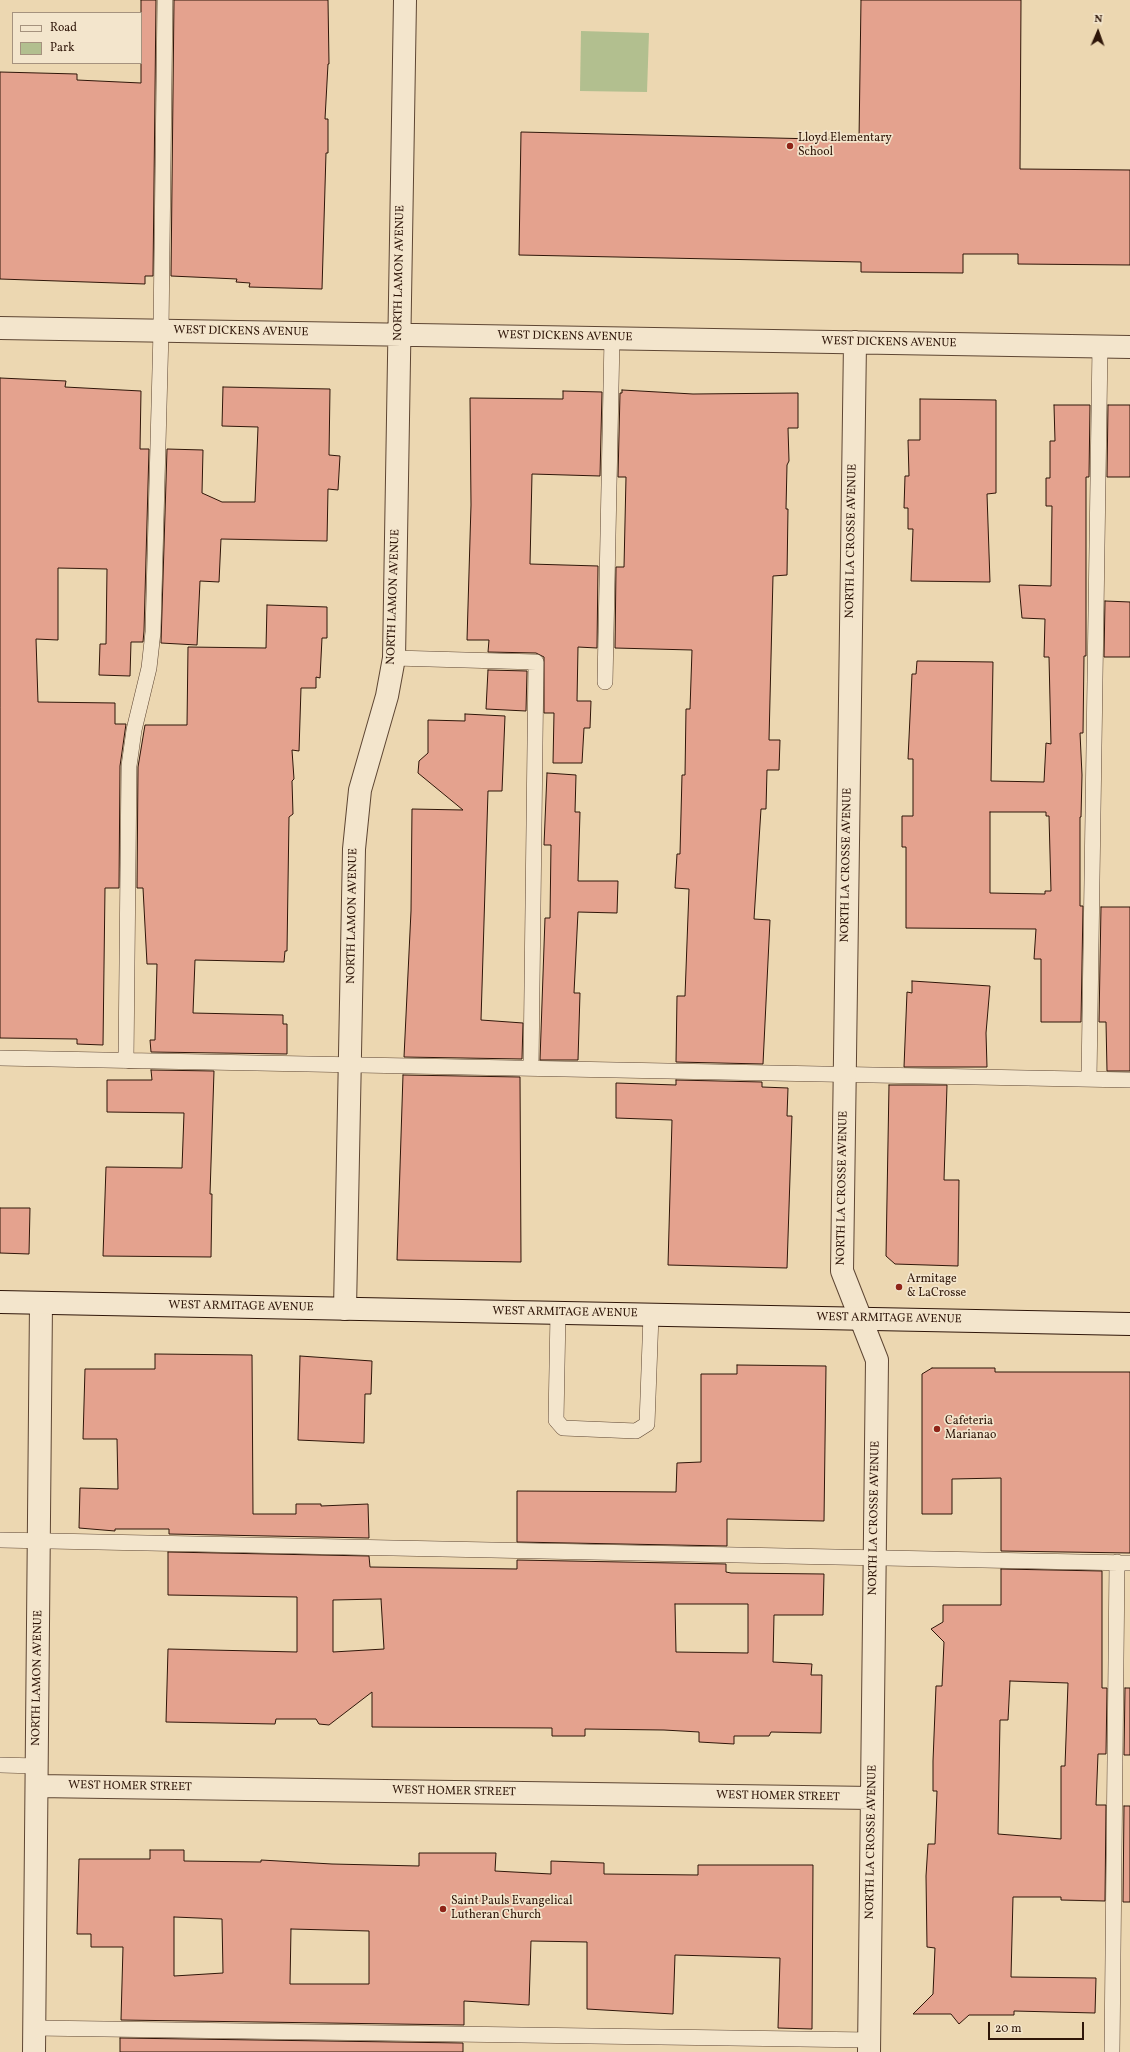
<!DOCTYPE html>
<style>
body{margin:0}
#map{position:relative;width:1130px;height:2052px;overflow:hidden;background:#ecd7b1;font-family:Vollkorn,serif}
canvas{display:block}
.legend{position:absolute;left:12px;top:12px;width:130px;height:52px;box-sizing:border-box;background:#f3e5cc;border:1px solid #a5927e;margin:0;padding:5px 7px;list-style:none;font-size:12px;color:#2f1609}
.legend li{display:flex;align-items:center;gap:8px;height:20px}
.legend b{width:20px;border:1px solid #a5927e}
.north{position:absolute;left:1078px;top:12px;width:40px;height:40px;-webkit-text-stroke:3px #f3e5cc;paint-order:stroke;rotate:2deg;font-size:11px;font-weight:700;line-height:16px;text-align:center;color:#2f1609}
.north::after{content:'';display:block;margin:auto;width:14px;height:18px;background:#2f1609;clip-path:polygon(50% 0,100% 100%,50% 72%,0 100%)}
.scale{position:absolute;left:988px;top:2022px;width:96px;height:18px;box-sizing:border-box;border:2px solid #2f1609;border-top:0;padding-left:5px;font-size:12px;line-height:14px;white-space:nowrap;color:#2f1609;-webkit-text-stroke:3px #f3e5cc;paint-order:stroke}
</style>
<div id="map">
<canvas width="1130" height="2052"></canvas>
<ul class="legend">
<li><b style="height:5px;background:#f3e5cc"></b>Road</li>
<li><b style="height:11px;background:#b2bf8f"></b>Park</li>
</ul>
<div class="north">N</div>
<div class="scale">20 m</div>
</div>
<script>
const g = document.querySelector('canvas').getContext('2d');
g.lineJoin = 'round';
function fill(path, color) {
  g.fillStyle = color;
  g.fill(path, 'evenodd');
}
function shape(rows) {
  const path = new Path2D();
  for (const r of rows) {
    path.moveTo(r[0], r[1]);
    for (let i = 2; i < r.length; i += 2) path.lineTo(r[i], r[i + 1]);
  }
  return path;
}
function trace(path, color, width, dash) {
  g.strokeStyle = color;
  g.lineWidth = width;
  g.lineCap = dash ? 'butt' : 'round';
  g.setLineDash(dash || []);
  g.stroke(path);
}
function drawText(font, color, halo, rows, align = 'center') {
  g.font = font + ' Vollkorn,serif';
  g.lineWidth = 3.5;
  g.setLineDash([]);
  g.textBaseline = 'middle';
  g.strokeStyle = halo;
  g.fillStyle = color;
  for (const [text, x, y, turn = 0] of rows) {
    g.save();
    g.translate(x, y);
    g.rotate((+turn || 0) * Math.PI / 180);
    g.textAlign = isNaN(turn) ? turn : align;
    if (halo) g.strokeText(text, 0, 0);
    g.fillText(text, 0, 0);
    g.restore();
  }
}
const green = shape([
 [581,31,649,33,647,92,580,91]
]);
const building = shape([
 [141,0,156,0,153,276,145,276,145,284,0,279,0,72,77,74,77,80,141,83,141,0],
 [174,0,328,0,329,64,328,64,325,119,328,119,328,153,326,153,322,289,249,287,250,283,236,282,237,279,171,276,174,0],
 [861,0,1021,0,1020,169,1130,170,1130,265,1018,264,1018,254,963,254,963,273,861,272,861,262,519,255,521,132,859,140,861,0],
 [0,378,66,381,65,387,141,391,140,449,149,449,144,631,143,642,131,642,130,676,99,675,100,644,106,644,107,569,58,568,58,640,36,639,38,702,115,703,115,724,126,724,120,766,119,888,105,888,103,1045,77,1044,77,1039,0,1038,0,378],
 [223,387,330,389,329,455,340,456,338,490,328,489,327,541,221,539,219,582,200,581,197,645,161,643,167,449,203,450,202,493,222,502,255,502,258,427,222,426,223,387],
 [622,390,693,394,798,393,798,428,788,428,789,461,787,465,786,509,788,509,787,575,773,576,769,740,780,740,779,770,767,770,766,809,761,809,754,919,770,920,763,1064,676,1062,677,996,685,996,689,889,675,888,677,854,680,854,682,775,685,775,686,709,690,709,692,650,615,648,616,567,624,567,626,477,618,477,620,393,622,393,622,390],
 [563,391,602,392,600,476,532,474,530,564,598,566,597,648,578,647,577,701,591,701,590,728,584,728,582,763,553,763,554,713,544,713,544,657,536,653,488,652,489,640,467,640,471,505,470,398,563,399,563,391],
 [920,399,996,400,996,493,987,494,990,582,911,581,913,529,908,529,908,508,904,508,905,476,909,476,908,440,920,440,920,399],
 [1054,405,1090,405,1089,477,1086,477,1086,656,1084,656,1083,733,1080,733,1082,775,1081,817,1080,817,1080,906,1083,906,1081,1022,1041,1022,1041,959,1034,959,1036,929,906,928,906,847,902,847,902,816,913,816,913,759,908,759,912,674,916,674,917,661,993,662,991,781,1044,782,1046,743,1051,744,1049,657,1044,657,1045,619,1022,618,1019,585,1051,586,1052,506,1046,506,1046,478,1050,478,1050,441,1055,441,1054,405],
 [990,812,1046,812,1046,816,1049,816,1051,891,1045,891,1045,894,990,893,990,812],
 [1108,405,1130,405,1130,477,1107,477,1108,405],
 [1105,601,1130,602,1130,657,1104,657,1105,601],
 [267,605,327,607,327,638,322,638,320,678,316,677,316,688,301,688,299,751,292,750,294,779,292,781,293,814,289,817,287,951,285,951,284,962,195,960,193,1013,283,1015,283,1024,287,1024,287,1054,151,1052,150,1040,155,1040,157,964,147,964,143,888,137,888,138,767,145,725,187,725,188,647,266,648,267,605],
 [488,670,527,671,526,711,486,709,488,670],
 [465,714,505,716,502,791,488,791,481,1020,523,1023,522,1059,404,1057,411,911,412,809,463,810,418,773,419,761,428,753,428,720,465,721,465,714],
 [547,773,576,775,575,812,580,812,578,881,618,881,617,913,578,912,574,993,580,993,578,1060,540,1060,545,918,550,918,551,845,544,845,547,773],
 [1101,907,1130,907,1130,1071,1107,1071,1106,1022,1099,1022,1101,907],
 [912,981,990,986,986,1033,987,1067,904,1067,907,992,912,993,912,981],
 [151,1070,214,1071,210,1194,212,1194,211,1257,103,1256,106,1167,182,1168,184,1113,107,1112,107,1080,152,1080,151,1070],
 [403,1075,520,1077,521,1262,397,1260,403,1075],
 [676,1080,762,1082,762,1087,788,1088,787,1116,792,1116,787,1268,668,1265,672,1120,616,1118,616,1083,676,1085,676,1080],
 [889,1085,947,1085,944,1180,959,1180,958,1266,895,1264,886,1256,889,1085],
 [0,1208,30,1208,29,1254,0,1253,0,1208],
 [155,1354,252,1355,253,1514,296,1514,296,1504,321,1504,321,1506,368,1504,369,1538,169,1534,169,1529,115,1529,115,1531,79,1528,80,1488,118,1489,117,1439,83,1439,85,1369,155,1369,155,1354],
 [300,1356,372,1361,371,1394,365,1394,364,1443,298,1440,300,1356],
 [737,1365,826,1366,824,1521,727,1519,727,1546,517,1542,517,1491,676,1492,677,1463,701,1462,701,1374,737,1374,737,1365],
 [932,1368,995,1368,995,1372,1130,1372,1130,1553,1001,1551,1001,1478,952,1479,952,1514,922,1514,922,1374,932,1368],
 [168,1552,369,1556,370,1567,517,1569,517,1560,726,1564,726,1572,731,1573,824,1574,823,1615,774,1615,773,1662,812,1664,811,1675,822,1675,821,1733,771,1732,769,1736,734,1736,734,1744,699,1742,699,1732,664,1730,585,1729,585,1736,552,1736,552,1728,372,1727,372,1692,329,1725,319,1724,316,1719,276,1719,275,1724,166,1722,168,1649,297,1652,297,1597,168,1595,168,1552],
 [381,1599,384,1649,333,1652,333,1600,381,1599],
 [675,1604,748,1604,748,1653,676,1652,675,1604],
 [1001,1569,1102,1571,1102,1688,1107,1688,1106,1754,1098,1754,1096,1805,1106,1805,1105,1901,1061,1900,1061,1897,1013,1897,1011,1977,1096,1978,1095,2013,1014,2011,1014,2015,969,2015,959,2024,951,2014,913,2014,933,1994,935,1948,927,1947,926,1876,928,1844,935,1844,937,1791,933,1791,933,1761,936,1686,942,1686,944,1642,931,1629,943,1622,943,1605,1001,1605,1001,1569],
 [1010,1681,1068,1683,1065,1766,1061,1766,1061,1839,998,1834,1000,1720,1008,1720,1010,1681],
 [1125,1688,1130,1688,1130,1755,1124,1755,1125,1688],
 [1124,1806,1130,1806,1130,1902,1123,1902,1124,1806],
 [150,1850,184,1850,184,1861,261,1862,261,1860,332,1864,419,1866,419,1853,496,1853,495,1871,551,1874,551,1861,604,1863,604,1874,698,1875,698,1865,813,1865,812,2029,778,2028,780,1958,675,1955,673,2014,587,2009,587,1942,531,1941,529,2005,464,2001,464,2025,121,2020,123,1947,91,1947,91,1934,77,1934,79,1859,150,1859,150,1850],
 [174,1917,222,1919,223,1973,174,1976,174,1917],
 [291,1929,369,1931,369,1984,290,1984,291,1929],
 [120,2038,463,2043,463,2052,120,2052,120,2038]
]);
const service = shape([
 [394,658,536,662,531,1068],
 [605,682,612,338],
 [0,1058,1130,1080],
 [126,1061,129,766,134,730,149,668,153,632,161,331,165,0],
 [1089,1079,1100,346],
 [558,1313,556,1420,563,1428,636,1431,647,1424,651,1315],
 [0,1540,1130,1563],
 [0,1765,37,1766],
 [35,2028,869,2040],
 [1112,2052,1117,1562]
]);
const minor = shape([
 [0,328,1130,347],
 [855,342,842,1271,877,1360,869,2052],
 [345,1309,354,849,360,790,387,696,394,658,405,0],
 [37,1786,872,1798],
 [34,2052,41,1303]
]);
const secondary = shape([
 [0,1302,1130,1324]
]);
const markers = [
 [790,146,4,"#8f2418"],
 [899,1287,4,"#8f2418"],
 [937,1429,4,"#8f2418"],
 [443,1909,4,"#8f2418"]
];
const poiNames = [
 ["Lloyd Elementary",798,139],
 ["School",798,153],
 ["Armitage",907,1280],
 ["& LaCrosse",907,1294],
 ["Cafeteria",945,1422],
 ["Marianao",945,1436],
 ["Saint Pauls Evangelical",451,1902],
 ["Lutheran Church",451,1916]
];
const streetNames = [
 ["NORTH LAMON AVENUE",400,273,-89],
 ["WEST DICKENS AVENUE",241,332,1],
 ["WEST DICKENS AVENUE",565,337,1],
 ["WEST DICKENS AVENUE",889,343,1],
 ["NORTH LA CROSSE AVENUE",852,541,-89],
 ["NORTH LAMON AVENUE",394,597,-88],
 ["NORTH LA CROSSE AVENUE",847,865,-89],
 ["NORTH LAMON AVENUE",353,916,-89],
 ["NORTH LA CROSSE AVENUE",843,1188,-89],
 ["WEST ARMITAGE AVENUE",241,1307,1],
 ["WEST ARMITAGE AVENUE",565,1313,1],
 ["WEST ARMITAGE AVENUE",889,1319,1],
 ["NORTH LA CROSSE AVENUE",875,1518,-89],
 ["NORTH LAMON AVENUE",38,1678,-89],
 ["WEST HOMER STREET",130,1787,1],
 ["WEST HOMER STREET",454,1792,1],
 ["WEST HOMER STREET",778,1797,1],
 ["NORTH LA CROSSE AVENUE",872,1842,-89]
];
fill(green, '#b2bf8f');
fill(building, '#e4a28e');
trace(building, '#2f1609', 1);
trace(service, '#5e4633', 16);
trace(minor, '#5e4633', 24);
trace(secondary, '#2f1609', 24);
trace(service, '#f3e5cc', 15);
trace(minor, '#f3e5cc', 22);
trace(secondary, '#f3e5cc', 22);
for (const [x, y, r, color] of markers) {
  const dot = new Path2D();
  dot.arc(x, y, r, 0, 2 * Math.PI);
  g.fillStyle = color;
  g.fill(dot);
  trace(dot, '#f3e5cc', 1.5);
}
drawText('12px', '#2f1609', '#f3e5cc', poiNames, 'left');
drawText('12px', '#2f1609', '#f3e5cc', streetNames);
</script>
